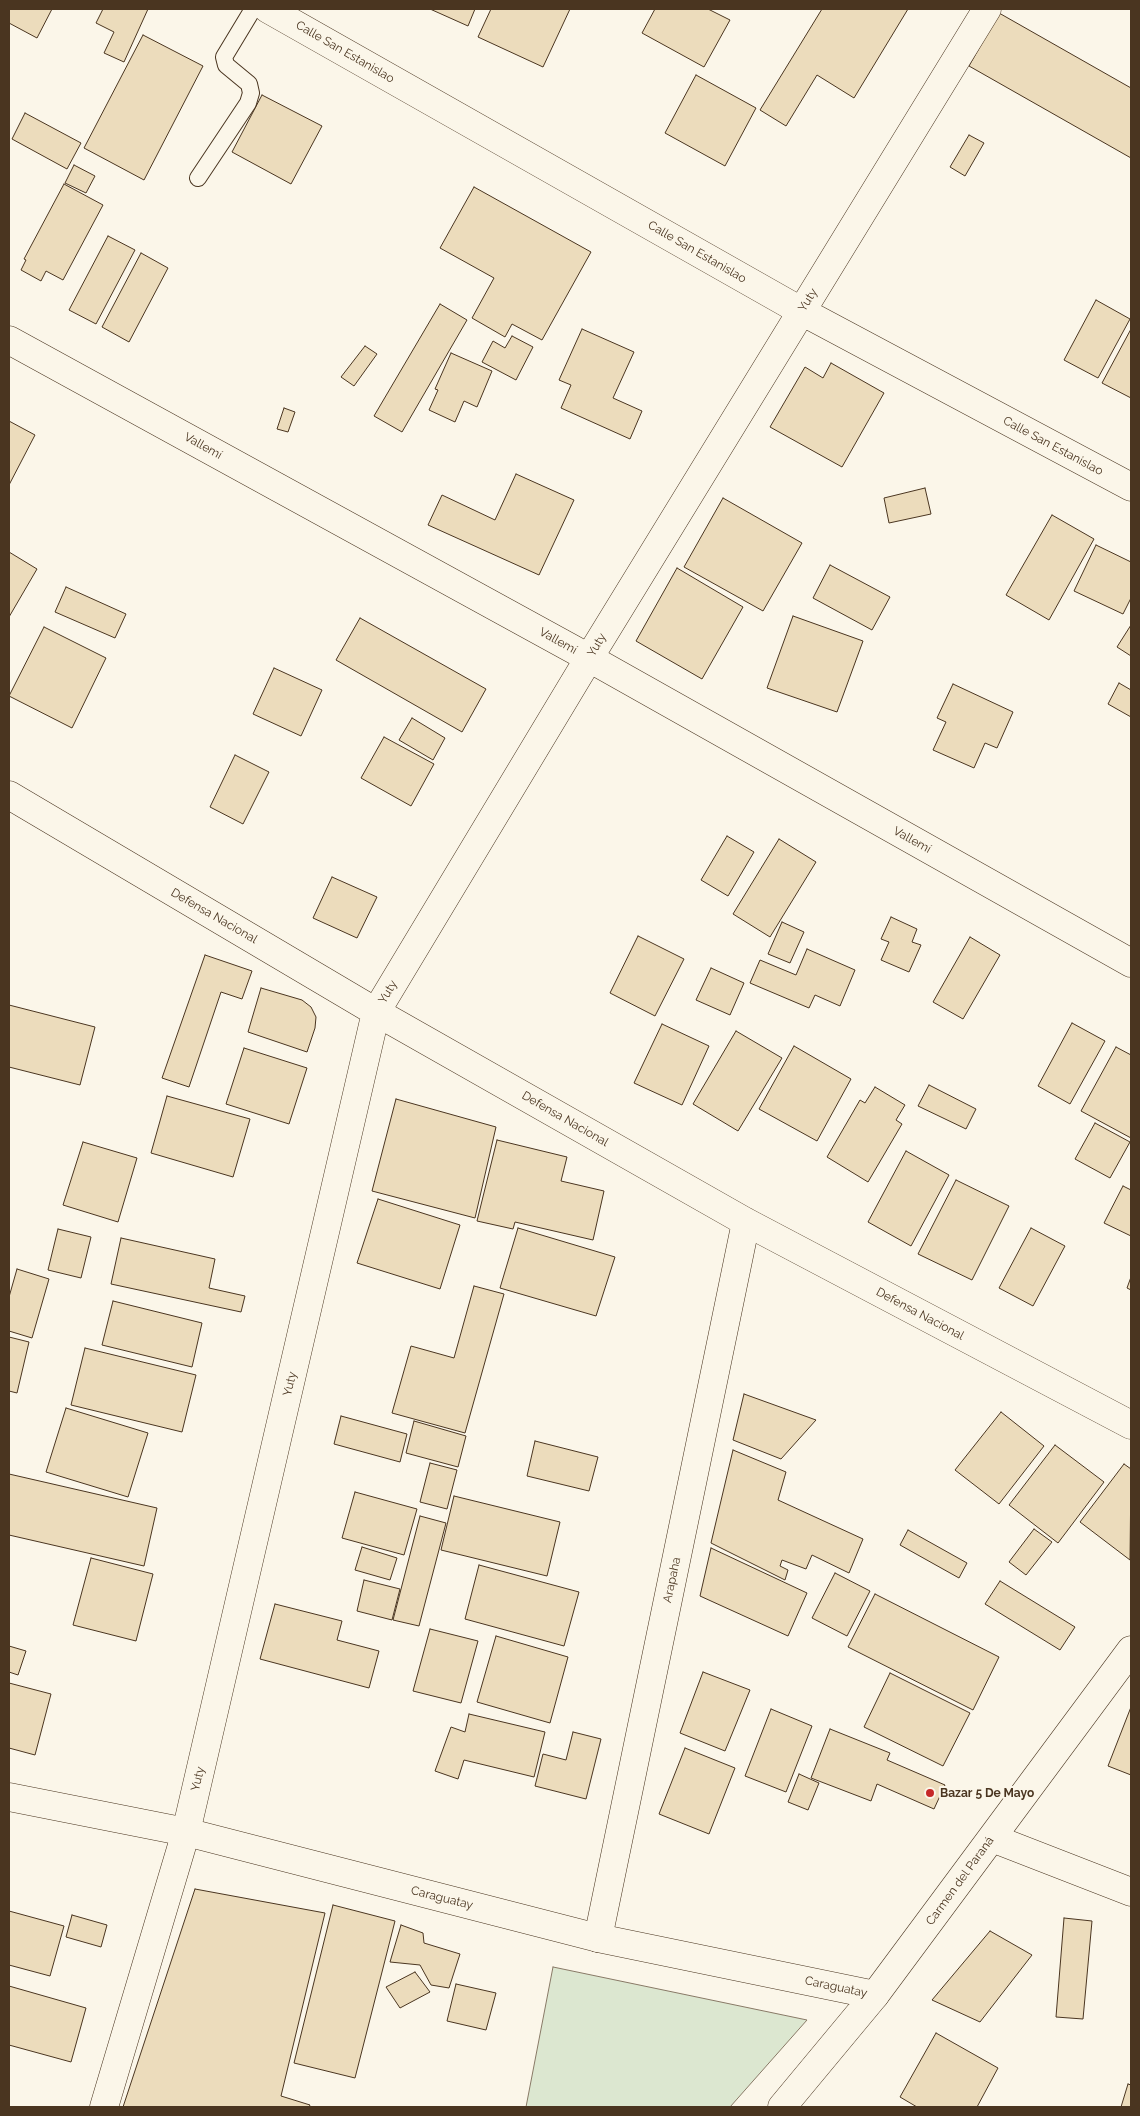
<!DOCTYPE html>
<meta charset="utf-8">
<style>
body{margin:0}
#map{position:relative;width:1140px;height:2116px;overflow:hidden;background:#fbf6e9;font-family:Raleway,sans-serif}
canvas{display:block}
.frame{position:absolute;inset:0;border:10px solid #4a3520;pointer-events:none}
</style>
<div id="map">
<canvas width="1140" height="2116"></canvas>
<div class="frame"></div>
</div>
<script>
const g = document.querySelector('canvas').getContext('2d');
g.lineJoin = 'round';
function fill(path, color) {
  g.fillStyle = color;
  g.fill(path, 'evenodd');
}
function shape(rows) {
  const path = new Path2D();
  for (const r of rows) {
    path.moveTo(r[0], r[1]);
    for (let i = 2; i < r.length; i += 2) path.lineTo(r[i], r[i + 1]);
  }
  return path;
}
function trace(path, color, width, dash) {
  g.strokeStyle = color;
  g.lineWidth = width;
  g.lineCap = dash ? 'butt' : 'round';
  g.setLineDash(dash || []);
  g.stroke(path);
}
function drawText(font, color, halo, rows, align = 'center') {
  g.font = font + ' Raleway,sans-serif';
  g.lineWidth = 4;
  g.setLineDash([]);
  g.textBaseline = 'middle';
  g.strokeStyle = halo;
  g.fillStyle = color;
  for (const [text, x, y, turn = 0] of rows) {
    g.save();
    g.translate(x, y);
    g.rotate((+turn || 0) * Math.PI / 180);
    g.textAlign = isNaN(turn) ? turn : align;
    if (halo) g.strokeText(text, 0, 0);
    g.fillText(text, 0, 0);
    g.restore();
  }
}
const green = shape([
 [553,1967,807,2020,730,2107,526,2107,553,1967]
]);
const building = shape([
 [9,9,52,9,37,38,9,23,9,9],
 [103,9,148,9,124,62,104,53,114,32,96,23,103,9],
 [430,9,475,9,468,26,430,9],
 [491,9,570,9,543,67,478,37,491,9],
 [655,9,708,9,730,20,704,67,642,33,655,9],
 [822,9,908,9,854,98,817,75,786,126,760,110,822,9],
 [999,13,1131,88,1131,158,969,66,999,13],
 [143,35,203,66,144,180,84,148,143,35],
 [696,75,756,108,725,166,665,133,696,75],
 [262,95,322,126,291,184,232,152,262,95],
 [25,113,81,143,67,169,12,139,25,113],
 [969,135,984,143,965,176,950,167,969,135],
 [74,165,95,176,86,193,65,183,74,165],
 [64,184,103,205,63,280,46,271,41,281,21,270,26,260,24,259,64,184],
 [474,187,591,252,542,340,512,324,505,337,472,318,494,278,440,248,474,187],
 [108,236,135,250,96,324,69,310,108,236],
 [141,253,168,268,129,342,102,327,141,253],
 [1096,300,1130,319,1098,378,1064,360,1096,300],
 [440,304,467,320,402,432,374,416,440,304],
 [582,329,634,352,613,398,642,411,630,439,561,408,571,385,559,380,582,329],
 [1131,329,1131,398,1102,383,1131,329],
 [512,336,533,347,516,380,482,362,493,341,505,348,512,336],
 [365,346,377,354,354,386,341,377,365,346],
 [451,353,492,371,477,407,464,401,455,422,429,410,438,390,435,389,451,353],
 [831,363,884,393,842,467,770,427,805,367,823,378,831,363],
 [284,408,295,412,288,432,277,429,284,408],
 [9,421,35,435,9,485,9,421],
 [516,474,574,500,539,575,428,525,442,495,495,520,516,474],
 [925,488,931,514,889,523,884,498,925,488],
 [723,498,802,543,763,611,684,567,723,498],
 [1052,515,1094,539,1049,620,1006,595,1052,515],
 [1096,545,1131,562,1131,598,1123,614,1074,591,1096,545],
 [9,552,37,569,9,617,9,552],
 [830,565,890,597,872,630,813,598,830,565],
 [677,568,743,607,702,679,636,641,677,568],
 [66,587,126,614,115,638,55,612,66,587],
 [793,616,863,641,837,712,767,688,793,616],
 [360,618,486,689,462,732,336,660,360,618],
 [1131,625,1131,656,1117,647,1131,625],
 [44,627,106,658,72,728,9,696,44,627],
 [274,668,322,690,301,736,253,714,274,668],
 [1119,683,1131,690,1131,717,1108,704,1119,683],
 [953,684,1013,712,997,748,985,743,974,768,933,750,946,722,937,718,953,684],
 [412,718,445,738,433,760,399,740,412,718],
 [384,737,434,764,411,806,361,778,384,737],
 [235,755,269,772,243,824,210,807,235,755],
 [727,836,754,852,728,896,701,880,727,836],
 [779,839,816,862,770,937,733,914,779,839],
 [332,877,377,897,357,938,313,918,332,877],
 [891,917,917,929,912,942,921,945,909,972,881,960,889,942,881,939,891,917],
 [782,922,804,932,790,963,768,954,782,922],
 [638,936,684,959,655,1016,610,993,638,936],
 [970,937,1000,955,963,1019,933,1002,970,937],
 [807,949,855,970,840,1006,815,995,809,1008,750,983,760,960,796,975,807,949],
 [205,955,252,971,242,999,221,992,189,1087,162,1078,205,955],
 [711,968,744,983,730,1015,696,1000,711,968],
 [261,988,302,1000,311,1007,316,1017,315,1028,307,1052,248,1032,261,988],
 [9,1005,95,1027,80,1085,9,1067,9,1005],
 [1072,1023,1105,1041,1070,1104,1038,1086,1072,1023],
 [662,1024,709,1046,682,1105,634,1083,662,1024],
 [736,1031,782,1058,738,1131,693,1104,736,1031],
 [794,1046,851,1079,817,1141,759,1109,794,1046],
 [1116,1047,1131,1055,1131,1138,1081,1111,1116,1047],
 [244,1048,307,1068,289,1124,226,1104,244,1048],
 [929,1085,976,1109,966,1129,918,1106,929,1085],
 [875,1087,905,1105,896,1120,902,1124,868,1182,827,1157,860,1100,865,1103,875,1087],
 [167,1096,250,1119,233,1177,151,1153,167,1096],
 [396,1099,496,1127,475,1218,372,1191,396,1099],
 [1095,1123,1130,1142,1110,1178,1075,1159,1095,1123],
 [497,1140,567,1157,561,1181,604,1191,593,1240,515,1222,513,1229,477,1221,497,1140],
 [83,1142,137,1158,118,1222,63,1205,83,1142],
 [906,1151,949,1175,911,1246,868,1222,906,1151],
 [956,1180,1009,1206,972,1280,918,1254,956,1180],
 [1123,1186,1131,1190,1131,1236,1104,1223,1123,1186],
 [378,1199,460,1225,440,1289,357,1263,378,1199],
 [518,1228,615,1257,596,1316,500,1288,518,1228],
 [1031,1228,1065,1246,1033,1306,999,1288,1031,1228],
 [58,1229,91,1237,81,1278,48,1270,58,1229],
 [121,1238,215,1259,209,1288,245,1296,241,1312,111,1284,121,1238],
 [17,1269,49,1279,32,1338,9,1331,9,1297,17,1269],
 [1131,1277,1131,1290,1127,1288,1131,1277],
 [474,1286,504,1294,465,1433,392,1413,411,1346,454,1358,474,1286],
 [113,1301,202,1323,192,1367,102,1345,113,1301],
 [9,1337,29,1342,17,1393,9,1391,9,1337],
 [85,1348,196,1375,182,1432,71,1405,85,1348],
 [744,1394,816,1420,781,1459,733,1440,744,1394],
 [66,1408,148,1433,128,1497,46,1472,66,1408],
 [1001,1412,1044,1446,999,1504,955,1470,1001,1412],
 [341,1416,407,1434,400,1462,334,1444,341,1416],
 [414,1421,466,1436,458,1467,406,1453,414,1421],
 [535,1441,598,1457,589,1491,527,1476,535,1441],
 [1055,1445,1104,1482,1058,1543,1009,1505,1055,1445],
 [733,1450,786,1472,778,1500,863,1539,849,1573,812,1555,806,1569,782,1560,780,1566,788,1570,785,1580,711,1543,733,1450],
 [430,1463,457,1470,447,1509,420,1502,430,1463],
 [1124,1464,1131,1469,1130,1560,1080,1522,1124,1464],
 [9,1474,157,1508,144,1566,9,1535,9,1474],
 [355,1492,417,1509,404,1555,342,1538,355,1492],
 [454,1496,560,1522,547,1576,441,1550,454,1496],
 [420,1516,446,1523,419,1626,393,1620,420,1516],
 [1034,1529,1052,1542,1026,1575,1009,1562,1034,1529],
 [908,1530,967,1563,959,1578,900,1545,908,1530],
 [362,1547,397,1558,390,1580,355,1570,362,1547],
 [711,1548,807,1593,788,1636,700,1596,711,1548],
 [91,1558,153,1574,136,1641,73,1625,91,1558],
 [479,1565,579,1592,564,1646,465,1619,479,1565],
 [835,1573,870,1591,847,1636,812,1618,835,1573],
 [364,1580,400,1589,392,1620,357,1611,364,1580],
 [1000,1581,1075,1627,1060,1650,985,1604,1000,1581],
 [875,1594,999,1657,973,1710,848,1647,875,1594],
 [275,1604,342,1621,337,1640,379,1651,369,1688,260,1659,275,1604],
 [430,1629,478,1641,461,1703,413,1691,430,1629],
 [496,1636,568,1657,550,1723,477,1702,496,1636],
 [9,1646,26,1651,18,1675,9,1672,9,1646],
 [703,1672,750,1690,725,1751,680,1733,703,1672],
 [890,1673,970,1713,943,1766,864,1727,890,1673],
 [9,1683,51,1694,35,1755,9,1748,9,1683],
 [1131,1707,1131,1775,1108,1766,1131,1707],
 [771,1709,812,1726,786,1792,745,1776,771,1709],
 [469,1714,545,1732,534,1777,464,1760,458,1779,435,1771,451,1727,465,1732,469,1714],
 [830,1729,890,1753,887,1760,945,1785,934,1809,877,1784,871,1801,811,1778,830,1729],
 [573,1732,601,1739,586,1799,535,1786,543,1754,566,1760,573,1732],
 [685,1748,735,1768,709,1834,659,1814,685,1748],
 [799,1774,819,1783,808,1810,788,1802,799,1774],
 [195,1889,325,1913,281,2096,310,2105,309,2107,123,2107,195,1889],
 [333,1905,395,1921,355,2078,294,2063,333,1905],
 [9,1911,64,1926,50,1976,9,1965,9,1911],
 [72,1915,107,1925,101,1947,66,1937,72,1915],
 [1064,1918,1092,1921,1083,2019,1056,2017,1064,1918],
 [401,1925,423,1933,424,1943,460,1954,449,1988,431,1985,420,1965,390,1962,401,1925],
 [990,1931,1032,1955,980,2022,932,2000,990,1931],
 [415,1972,430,1992,400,2008,386,1987,415,1972],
 [456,1984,496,1993,486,2030,447,2021,456,1984],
 [9,1986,86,2008,71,2062,9,2045,9,1986],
 [936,2033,998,2068,977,2107,917,2107,900,2097,936,2033],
 [1128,2084,1131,2085,1131,2107,1121,2107,1128,2084]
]);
const lane = shape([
 [198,178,248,103,251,93,249,84,226,65,224,57,253,9]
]);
const street = shape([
 [268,9,801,311,1131,487],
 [9,340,589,658,1131,963],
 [9,795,376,1012,746,1222,1131,1425],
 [992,1838,1131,1892],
 [598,1938,746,1222],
 [875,1995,1131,1650],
 [104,2107,186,1832,376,1012,589,658,987,9]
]);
const secondary = shape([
 [9,1797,186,1832,598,1938,875,1995,782,2107]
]);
const markers = [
 [930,1793,5,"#c62828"]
];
const streetNames = [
 ["Calle San Estanislao",345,52,30],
 ["Calle San Estanislao",697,252,30],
 ["Yuty",808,300,-58],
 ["Vallemí",203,446,29],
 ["Calle San Estanislao",1053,446,28],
 ["Vallemí",558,641,29],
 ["Yuty",597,645,-59],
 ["Vallemí",912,840,29],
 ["Defensa Nacional",214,916,30],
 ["Yuty",388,992,-59],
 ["Defensa Nacional",565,1119,30],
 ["Defensa Nacional",920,1314,28],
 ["Yuty",290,1384,-77],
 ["Arapaha",672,1580,-78],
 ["Yuty",198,1779,-77],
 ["Carmen del Paraná",960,1881,-54],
 ["Caraguatay",442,1898,14],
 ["Caraguatay",836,1987,12]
];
const poiNames = [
 ["Bazar 5 De Mayo",940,1793]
];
fill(green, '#dce7d0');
trace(green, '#887966', 1);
fill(building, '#ecdcbc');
trace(building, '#4a3520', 1);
trace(lane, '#4a3520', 18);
trace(street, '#4a3520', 29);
trace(secondary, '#4a3520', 29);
trace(lane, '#fbf6e9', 16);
trace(street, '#fbf6e9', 28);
trace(secondary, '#fbf6e9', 28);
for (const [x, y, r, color] of markers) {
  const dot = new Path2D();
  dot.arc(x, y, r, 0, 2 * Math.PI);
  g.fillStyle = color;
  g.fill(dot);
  trace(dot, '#fbf6e9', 2);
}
drawText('12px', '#4a3520', '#fbf6e9', streetNames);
drawText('bold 12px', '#4a3520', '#fbf6e9', poiNames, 'left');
</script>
